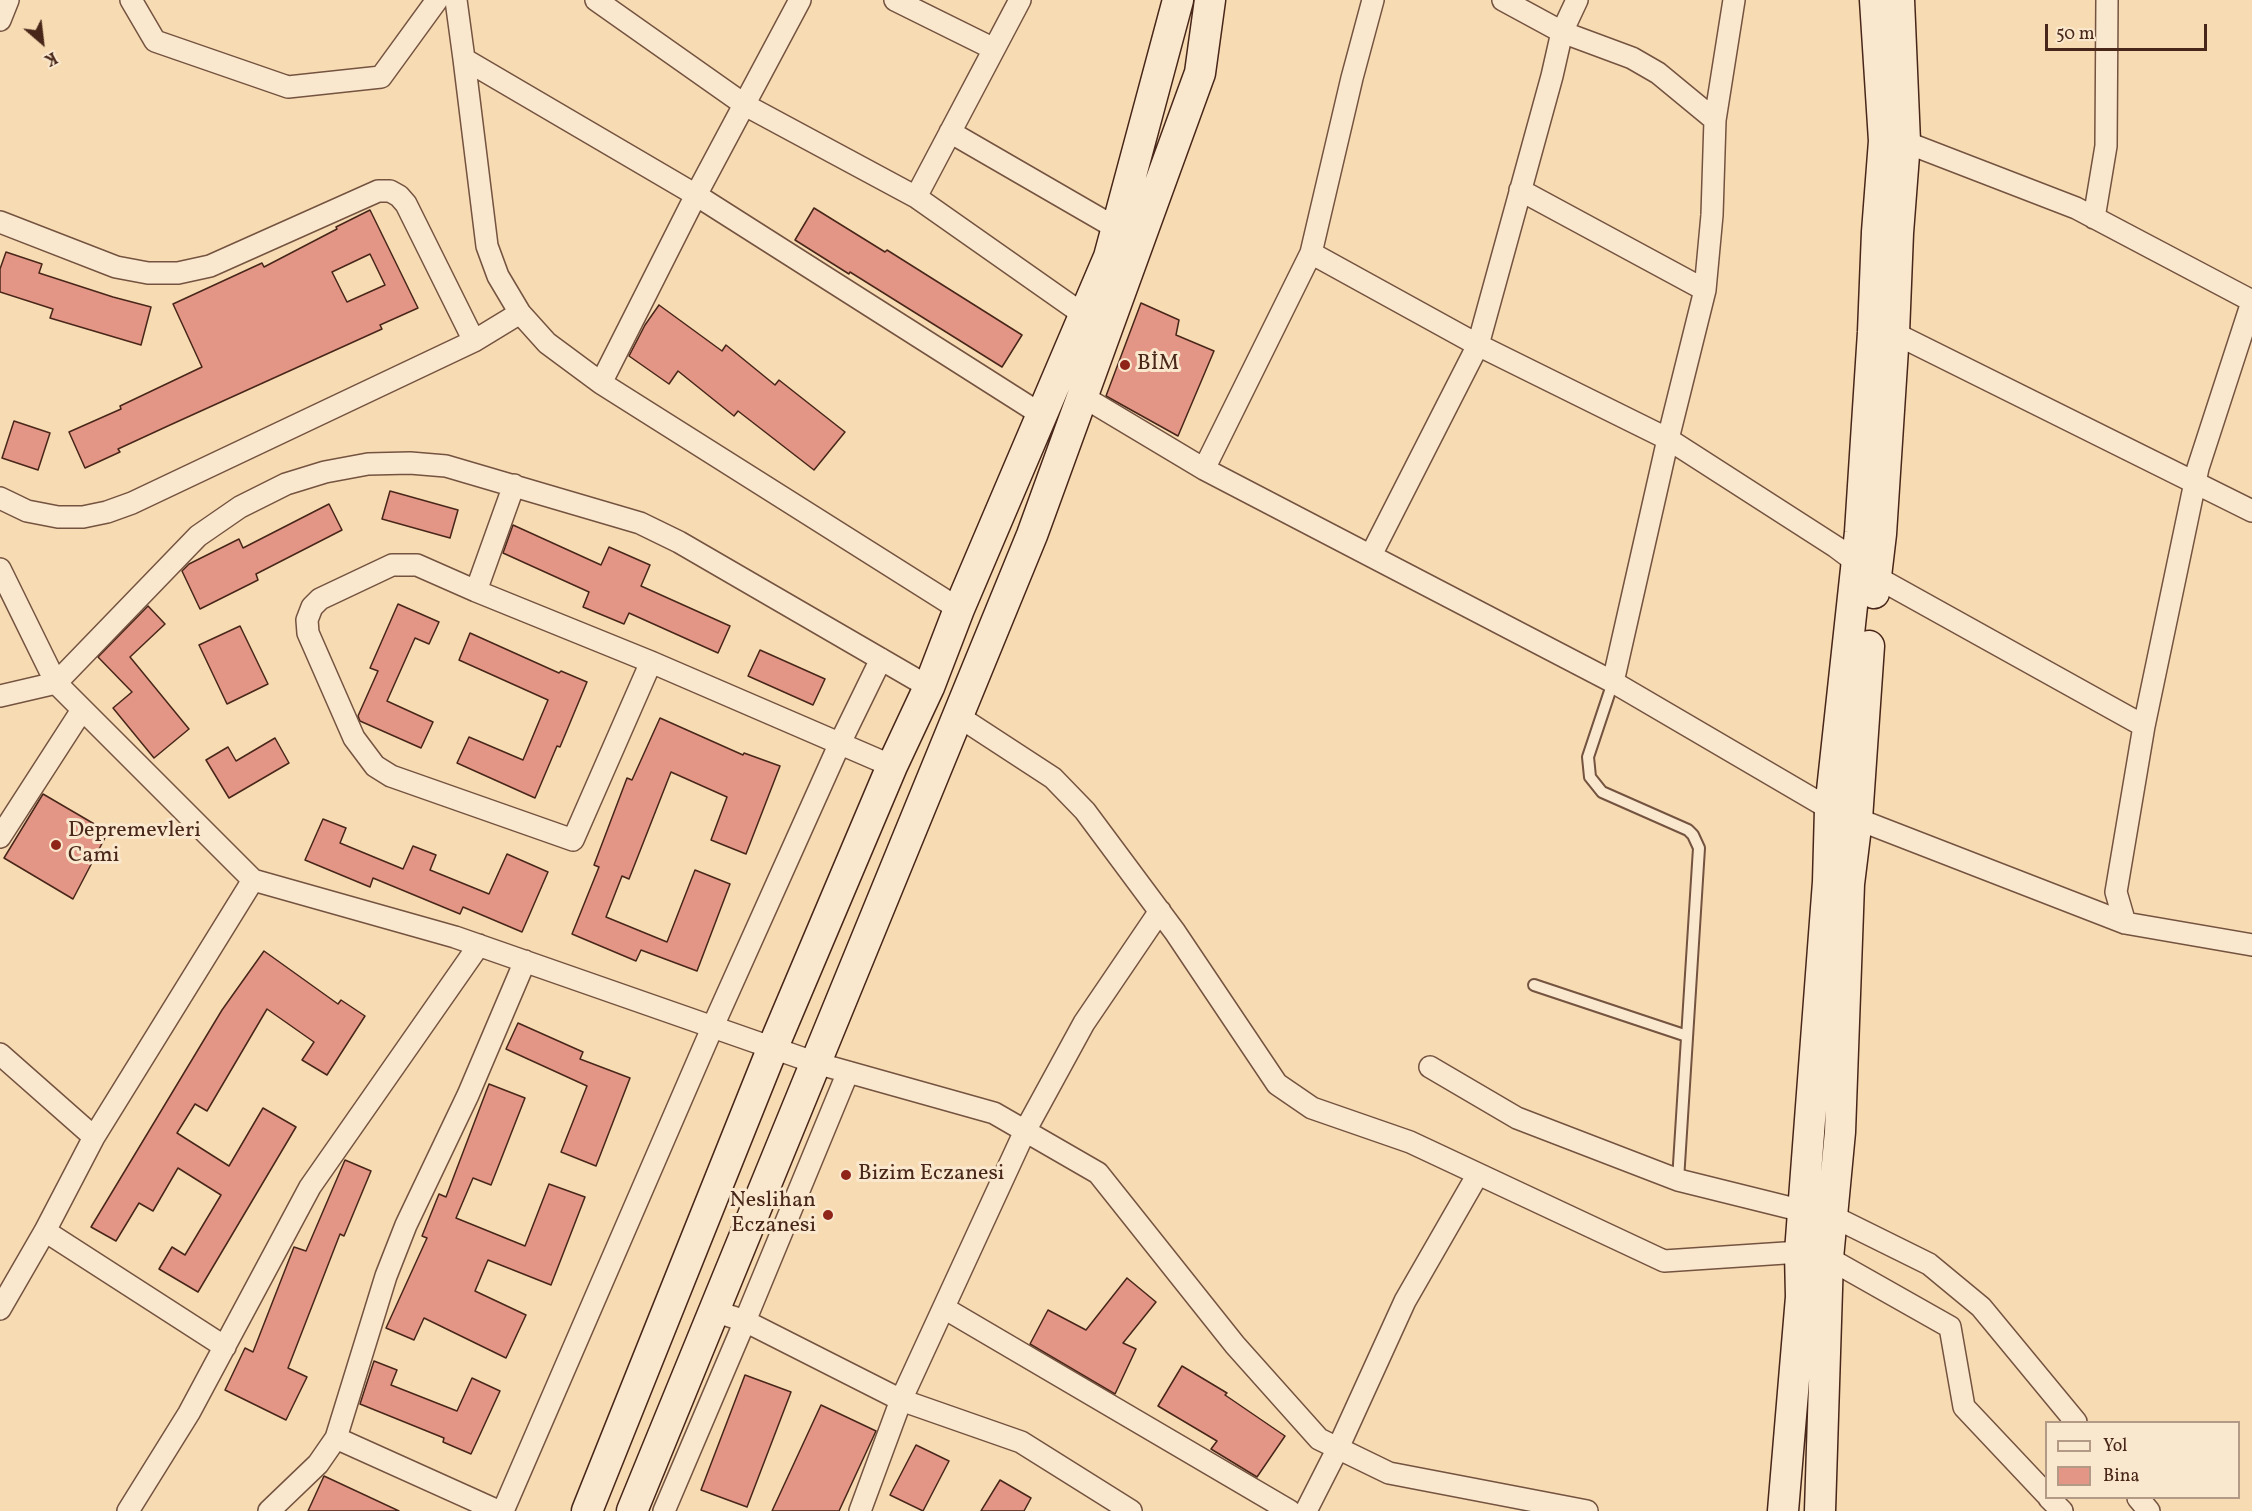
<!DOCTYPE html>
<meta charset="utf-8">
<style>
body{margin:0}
#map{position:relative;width:2252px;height:1511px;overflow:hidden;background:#f7dbb3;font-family:Vollkorn,serif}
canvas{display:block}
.legend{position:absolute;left:2045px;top:1421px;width:195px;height:78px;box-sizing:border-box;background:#fae8ce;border:2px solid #b39a86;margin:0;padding:8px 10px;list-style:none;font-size:18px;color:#482619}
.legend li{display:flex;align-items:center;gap:12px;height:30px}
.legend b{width:30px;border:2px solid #b39a86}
.north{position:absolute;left:12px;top:12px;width:60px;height:60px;-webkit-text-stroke:4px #fae8ce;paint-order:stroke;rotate:152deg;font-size:16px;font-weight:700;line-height:24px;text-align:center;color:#482619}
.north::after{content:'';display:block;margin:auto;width:21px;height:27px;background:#482619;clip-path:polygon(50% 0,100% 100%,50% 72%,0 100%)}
.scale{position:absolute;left:2045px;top:24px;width:162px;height:27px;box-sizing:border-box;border:3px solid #482619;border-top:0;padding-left:8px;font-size:18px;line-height:21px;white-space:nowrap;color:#482619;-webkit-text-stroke:4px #fae8ce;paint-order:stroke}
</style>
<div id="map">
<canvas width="2252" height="1511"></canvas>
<ul class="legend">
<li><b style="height:8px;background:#fae8ce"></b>Yol</li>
<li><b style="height:16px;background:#e39685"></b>Bina</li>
</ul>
<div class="north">K</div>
<div class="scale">50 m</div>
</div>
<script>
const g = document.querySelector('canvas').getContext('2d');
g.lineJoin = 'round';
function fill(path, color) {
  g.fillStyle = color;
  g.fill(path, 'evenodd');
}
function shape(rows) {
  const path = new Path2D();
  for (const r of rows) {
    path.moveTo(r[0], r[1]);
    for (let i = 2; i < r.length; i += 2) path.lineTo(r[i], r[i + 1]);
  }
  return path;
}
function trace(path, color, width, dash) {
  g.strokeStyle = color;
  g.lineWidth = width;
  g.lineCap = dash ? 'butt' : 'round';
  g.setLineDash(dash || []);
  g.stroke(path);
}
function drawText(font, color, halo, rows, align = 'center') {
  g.font = font + ' Vollkorn,serif';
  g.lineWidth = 6;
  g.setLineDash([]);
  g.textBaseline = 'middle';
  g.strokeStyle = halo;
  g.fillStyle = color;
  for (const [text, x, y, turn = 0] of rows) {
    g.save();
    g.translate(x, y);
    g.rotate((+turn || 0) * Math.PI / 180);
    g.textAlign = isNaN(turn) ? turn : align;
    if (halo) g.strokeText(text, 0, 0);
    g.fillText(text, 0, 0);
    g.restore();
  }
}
const building = shape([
 [814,208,885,252,887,250,1022,335,1002,367,850,272,849,274,795,240,814,208],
 [370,210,418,308,380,325,382,329,170,425,118,449,120,452,85,468,69,432,121,409,120,406,202,367,173,304,262,263,264,267,337,229,336,227,370,210],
 [370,254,385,285,347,302,332,272,370,254],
 [6,252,42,264,39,273,113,297,151,307,141,345,50,318,53,309,0,292,0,269,6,252],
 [1141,303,1179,320,1176,335,1214,351,1178,436,1106,396,1141,303],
 [659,305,722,351,726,345,775,385,779,380,845,432,814,470,738,411,734,416,678,371,669,384,629,356,645,325,659,305],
 [14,421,50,433,38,470,2,458,14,421],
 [390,491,458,510,450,538,382,519,390,491],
 [329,504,342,530,256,574,258,580,200,609,182,571,189,564,239,539,243,548,329,504],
 [513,525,601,565,609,547,650,565,641,586,730,626,718,653,629,613,624,624,583,607,589,592,503,553,513,525],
 [398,604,439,622,429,644,415,638,387,701,433,722,421,748,360,721,358,716,378,671,370,668,398,604],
 [148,606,165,624,130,657,189,729,154,758,113,708,132,692,98,657,148,606],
 [240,626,268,684,227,704,199,645,240,626],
 [470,633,559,673,561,671,587,682,560,747,557,746,535,798,457,763,469,737,523,760,548,700,459,660,470,633],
 [760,650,825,679,813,705,748,676,760,650],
 [660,718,743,755,744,753,780,766,746,854,711,840,727,797,671,772,629,879,622,876,606,917,667,942,695,870,730,884,697,971,641,950,636,961,572,934,599,867,594,865,627,778,632,780,660,718],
 [275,738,289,763,229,798,206,760,228,747,236,761,275,738],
 [43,794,108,832,73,899,4,858,43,794],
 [323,819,346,828,340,843,403,869,413,846,436,855,430,870,489,894,507,854,548,872,522,932,463,907,460,914,373,878,370,887,305,860,323,819],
 [264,951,338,1004,341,1000,365,1016,327,1075,302,1060,314,1042,267,1009,207,1111,195,1104,177,1133,229,1166,263,1108,296,1127,198,1292,159,1269,172,1247,185,1255,221,1195,178,1168,153,1211,139,1203,116,1241,91,1227,222,1010,264,951],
 [518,1023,583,1052,580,1059,630,1078,596,1166,561,1152,587,1086,506,1049,518,1023],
 [489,1084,525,1098,491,1185,473,1178,456,1218,525,1246,549,1184,585,1197,551,1285,488,1260,475,1291,526,1315,506,1358,424,1318,414,1340,386,1328,427,1238,422,1236,439,1194,446,1197,489,1084],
 [345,1160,371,1171,344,1236,340,1234,288,1368,307,1377,286,1420,225,1390,245,1348,253,1352,294,1247,306,1251,345,1160],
 [1127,1278,1156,1302,1123,1343,1136,1349,1115,1394,1030,1344,1048,1310,1086,1330,1127,1278],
 [374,1361,397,1370,391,1385,457,1411,472,1378,500,1391,471,1454,443,1442,444,1438,360,1404,374,1361],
 [1182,1366,1227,1393,1225,1395,1285,1436,1257,1477,1211,1449,1217,1441,1158,1406,1182,1366],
 [745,1375,791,1392,747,1507,701,1490,745,1375],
 [821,1405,876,1431,839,1511,772,1511,821,1405],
 [916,1445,949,1461,923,1511,890,1495,916,1445],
 [324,1476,399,1511,308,1511,324,1476],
 [1000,1480,1031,1498,1024,1511,981,1511,1000,1480]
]);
const lane = shape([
 [1613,682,1588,757,1590,777,1602,792,1688,830,1693,835,1699,848,1678,1180],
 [1534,985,1687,1036]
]);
const street = shape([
 [131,0,155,41,288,87,381,77,437,0],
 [456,0,464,59,696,195,800,0],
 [596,0,745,105,916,197,1020,0],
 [895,0,994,49],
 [1503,0,1562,32,1632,58,1658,73,1715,120],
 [0,20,8,0],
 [464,59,487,246,498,276,520,313,547,343,601,383],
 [950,132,1116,228],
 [1905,142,2076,208,2252,301],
 [1520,190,1705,290],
 [916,197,1084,315],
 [2094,218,2106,146,2107,0],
 [0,222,116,267,148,273,178,273,210,266,378,191,390,191,399,196,406,204,474,341,520,313],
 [1311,253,1352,78,1373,0],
 [1894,333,2252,511],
 [1082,396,1204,469,1613,682,1830,809],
 [1204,469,1311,253,1478,345,1552,76,1562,32,1577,0],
 [0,498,27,511,58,517,83,517,107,512,132,503,474,341],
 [1371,555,1478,345,1668,439,1705,290,1712,215,1715,120,1734,0],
 [0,569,56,683,0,696],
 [476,591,514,485],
 [959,609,601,383,696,195,1042,415],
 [651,662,573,840,391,776,375,766,354,738,308,633,307,620,312,607,320,599,392,565,417,565,476,591,651,662,892,766],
 [1613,682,1668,439,1836,547,1876,577,2144,726],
 [929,687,679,542,640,523,446,466,410,463,368,464,325,472,286,484,240,507,198,536,56,683,253,880,455,937,816,1063,994,1113,1098,1173,1235,1345,1319,1439,1389,1473,1587,1511],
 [958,716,1053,778,1085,811,1175,932,1277,1084,1312,1108,1410,1142,1664,1261,1800,1252,1828,1258,1950,1327,1964,1407,2046,1494],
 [1857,819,2125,923,2252,945],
 [0,837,82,710],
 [2125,923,2116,892,2144,726,2198,468,2252,302],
 [0,1054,94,1137],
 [1430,1067,1517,1118,1678,1180,1803,1211,1832,1216,1929,1264,1981,1307,2076,1422],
 [45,1231,225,1347],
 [944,1308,1290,1511],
 [0,1309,45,1231,94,1137,253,880],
 [714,1311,745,1321,848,1072],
 [336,1438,498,1511],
 [2049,1498,2062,1511],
 [2138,1498,2149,1511],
 [128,1511,189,1413,310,1187,479,945],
 [269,1511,318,1464,336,1438,386,1276,406,1225,468,1095,525,961],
 [503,1511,713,1026,840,743,881,659],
 [664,1511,745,1321,901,1400,1025,1131,1084,1023,1160,911],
 [860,1511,901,1400,1021,1442,1131,1511],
 [1306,1511,1338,1448,1405,1301,1478,1174]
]);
const secondary = shape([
 [1874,593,1881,534,1894,333,1898,233,1905,142,1899,0],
 [587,1511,773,1047,892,766,929,687,959,609,1109,257,1178,0],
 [632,1511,1032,535,1200,73,1210,0],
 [1783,1511,1801,1297,1800,1252,1828,882,1830,809,1860,532,1873,332,1877,232,1884,141,1875,0],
 [1820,1511,1828,1258,1840,1132,1849,884,1857,819,1869,646]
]);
const markers = [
 [1125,365,6,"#8f2418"],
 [56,845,6,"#8f2418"],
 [846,1175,6,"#8f2418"],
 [828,1215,6,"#8f2418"]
];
const poiNames = [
 ["BİM",1137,365],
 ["Depremevleri",68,832],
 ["Cami",68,857],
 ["Bizim Eczanesi",858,1175],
 ["Neslihan",816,1202,"right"],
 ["Eczanesi",816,1227,"right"]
];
fill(building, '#e39685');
trace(building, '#482619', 1.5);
trace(lane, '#745340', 14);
trace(street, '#745340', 24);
trace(secondary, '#482619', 33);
trace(lane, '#fae8ce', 10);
trace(street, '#fae8ce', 21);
trace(secondary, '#fae8ce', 30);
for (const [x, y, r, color] of markers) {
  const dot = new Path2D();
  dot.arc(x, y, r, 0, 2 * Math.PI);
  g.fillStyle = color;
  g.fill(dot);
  trace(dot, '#fae8ce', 2);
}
drawText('22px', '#482619', '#fae8ce', poiNames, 'left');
</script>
